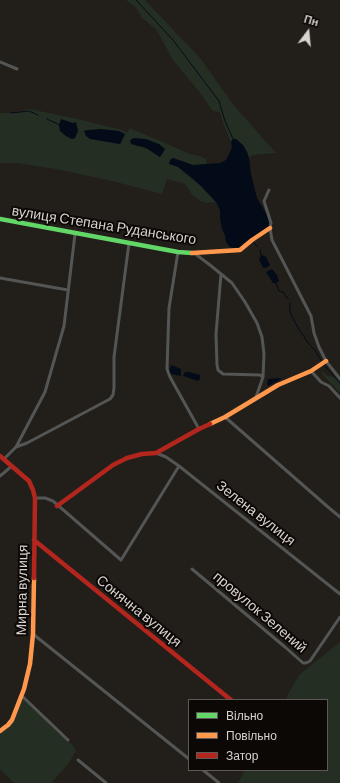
<!DOCTYPE html>
<meta charset="utf-8">
<style>
body{margin:0}
#map{position:relative;width:340px;height:783px;overflow:hidden;background:#221e1a;font-family:Barlow,sans-serif}
canvas{display:block}
.legend{position:absolute;left:188px;top:699px;width:140px;height:72px;box-sizing:border-box;background:#0c0806;border:1px solid #5e5956;margin:0;padding:5px 7px;list-style:none;font-size:12px;color:#d8d3ce}
.legend li{display:flex;align-items:center;gap:8px;height:20px}
.legend b{width:20px;border:1px solid #5e5956}
.north{position:absolute;left:288px;top:12px;width:40px;height:40px;-webkit-text-stroke:3px #0c0806;paint-order:stroke;rotate:16deg;font-size:11px;font-weight:700;line-height:16px;text-align:center;color:#d8d3ce}
.north::after{content:'';display:block;margin:auto;width:14px;height:18px;background:#d8d3ce;clip-path:polygon(50% 0,100% 100%,50% 72%,0 100%)}
</style>
<div id="map">
<canvas width="340" height="783"></canvas>
<ul class="legend">
<li><b style="height:5px;background:#63d668"></b>Вільно</li>
<li><b style="height:5px;background:#ff974d"></b>Повільно</li>
<li><b style="height:5px;background:#b3261e"></b>Затор</li>
</ul>
<div class="north">Пн</div>
</div>
<script>
const g = document.querySelector('canvas').getContext('2d');
g.lineJoin = 'round';
function fill(path, color) {
  g.fillStyle = color;
  g.fill(path, 'evenodd');
}
function shape(rows) {
  const path = new Path2D();
  for (const r of rows) {
    path.moveTo(r[0], r[1]);
    for (let i = 2; i < r.length; i += 2) path.lineTo(r[i], r[i + 1]);
  }
  return path;
}
function trace(path, color, width, dash) {
  g.strokeStyle = color;
  g.lineWidth = width;
  g.lineCap = dash ? 'butt' : 'round';
  g.setLineDash(dash || []);
  g.stroke(path);
}
function drawText(font, color, halo, rows, align = 'center') {
  g.font = font + ' Barlow,sans-serif';
  g.lineWidth = 4;
  g.setLineDash([]);
  g.textBaseline = 'middle';
  g.strokeStyle = halo;
  g.fillStyle = color;
  for (const [text, x, y, turn = 0] of rows) {
    g.save();
    g.translate(x, y);
    g.rotate((+turn || 0) * Math.PI / 180);
    g.textAlign = isNaN(turn) ? turn : align;
    if (halo) g.strokeText(text, 0, 0);
    g.fillText(text, 0, 0);
    g.restore();
  }
}
const green = shape([
 [126,0,145,0,201,59,232,103,276,153,252,155,249,158,247,152,233,139,231,142,223,123,220,112,213,111,200,93,173,60,156,29,142,18,136,8],
 [30,109,82,120,122,130,127,133,130,128,190,154,200,156,206,159,207,164,193,165,173,158,178,167,201,186,216,202,206,203,201,201,193,196,185,184,167,179,162,194,116,182,56,169,17,163,0,163,0,113,11,113],
 [125,134,120,144,99,140],
 [131,144,165,149,160,157,146,148],
 [322,372,328,376,335,377,340,380,340,393,322,374],
 [340,642,340,783,238,783,245,770,327,770,327,700,285,700,299,675],
 [22,696,74,747,76,751,69,763,51,783,14,783,0,769,0,731,8,725]
]);
const water = shape([
 [61,119,73,123,76,122,78,131,75,138,72,139,66,136,60,131,59,125],
 [101,129,119,131,125,134,120,144,90,139,86,136,84,131,88,130],
 [134,138,146,139,159,144,165,149,160,157,146,148,131,144,130,140],
 [233,139,236,139,243,145,247,152,249,158,251,174,257,198,267,215,269,221,269,226,265,229,240,247,233,248,230,247,226,242,225,235,222,229,220,218,220,210,216,202,201,186,193,179,178,167,169,164,170,160,173,158,193,165,220,163,226,160,230,152,232,147,231,142],
 [262,255,266,257,270,265,266,268,263,268,259,259,261,256],
 [272,269,277,275,279,281,276,283,273,283,266,272],
 [171,365,181,369,181,376,171,374,169,372],
 [185,372,189,372,200,375,200,379,198,381,183,376],
 [279,378,281,378,280,380,268,386,267,384,268,379]
]);
const stream = shape([
 [136,0,173,40,219,101,225,121,233,139],
 [11,113,29,111,38,115],
 [47,119,60,125],
 [253,242,258,247],
 [260,250,261,254,261,256],
 [276,283,279,291,283,292,288,299],
 [290,303,290,310,291,315,300,331,309,344,315,350,322,362],
 [324,365,340,383]
]);
const street = shape([
 [0,62,17,69],
 [269,190,264,201,271,223,270,228,272,240,311,316,314,333,319,347,326,361,340,379],
 [178,252,169,308,167,369,170,377,199,429],
 [194,253,210,265,232,283,245,302,257,323,262,337,264,354,263,377,256,397],
 [221,274,216,334,217,365,218,370,223,374,260,375,263,377],
 [0,278,68,290],
 [311,371,321,382,329,386,340,398],
 [225,417,328,507,340,517],
 [16,447,27,443,110,399,113,395,114,388,114,357,129,243],
 [156,453,166,457,179,466,340,594],
 [4,459,16,447,45,392,64,326,75,234],
 [0,476,12,466],
 [35,498,45,498,53,501,121,560,179,466],
 [192,569,285,647,303,663,306,663,310,661,340,617],
 [33,634,189,759],
 [22,696,68,740],
 [78,760,106,783],
 [203,770,219,783]
]);
const fast = shape([
 [0,219,178,252,192,253]
]);
const slow = shape([
 [192,253,240,250,252,240,270,228],
 [210,424,225,417,278,385,311,371,326,361],
 [0,731,8,725,12,720,24,689,30,664,33,634,34,578]
]);
const jam = shape([
 [0,456,29,481,33,490,35,498,34,578],
 [57,506,113,465,127,458,142,454,156,453,199,429,210,424],
 [34,540,231,700]
]);
const streetNames = [
 ["вулиця Степана Руданського",104,225,9],
 ["Зелена вулиця",256,513,38],
 ["Мирна вулиця",22,590,-89],
 ["Сонячна вулиця",139,611,39],
 ["провулок Зелений",260,612,40]
];
fill(green, '#252e23');
fill(water, '#030b19');
trace(stream, '#030b19', 1);
trace(street, '#535654', 3);
trace(fast, '#63d668', 4.5);
trace(slow, '#ff974d', 4.5);
trace(jam, '#b3261e', 4.5);
drawText('14px', '#d8d3ce', '#0c0806', streetNames);
</script>
